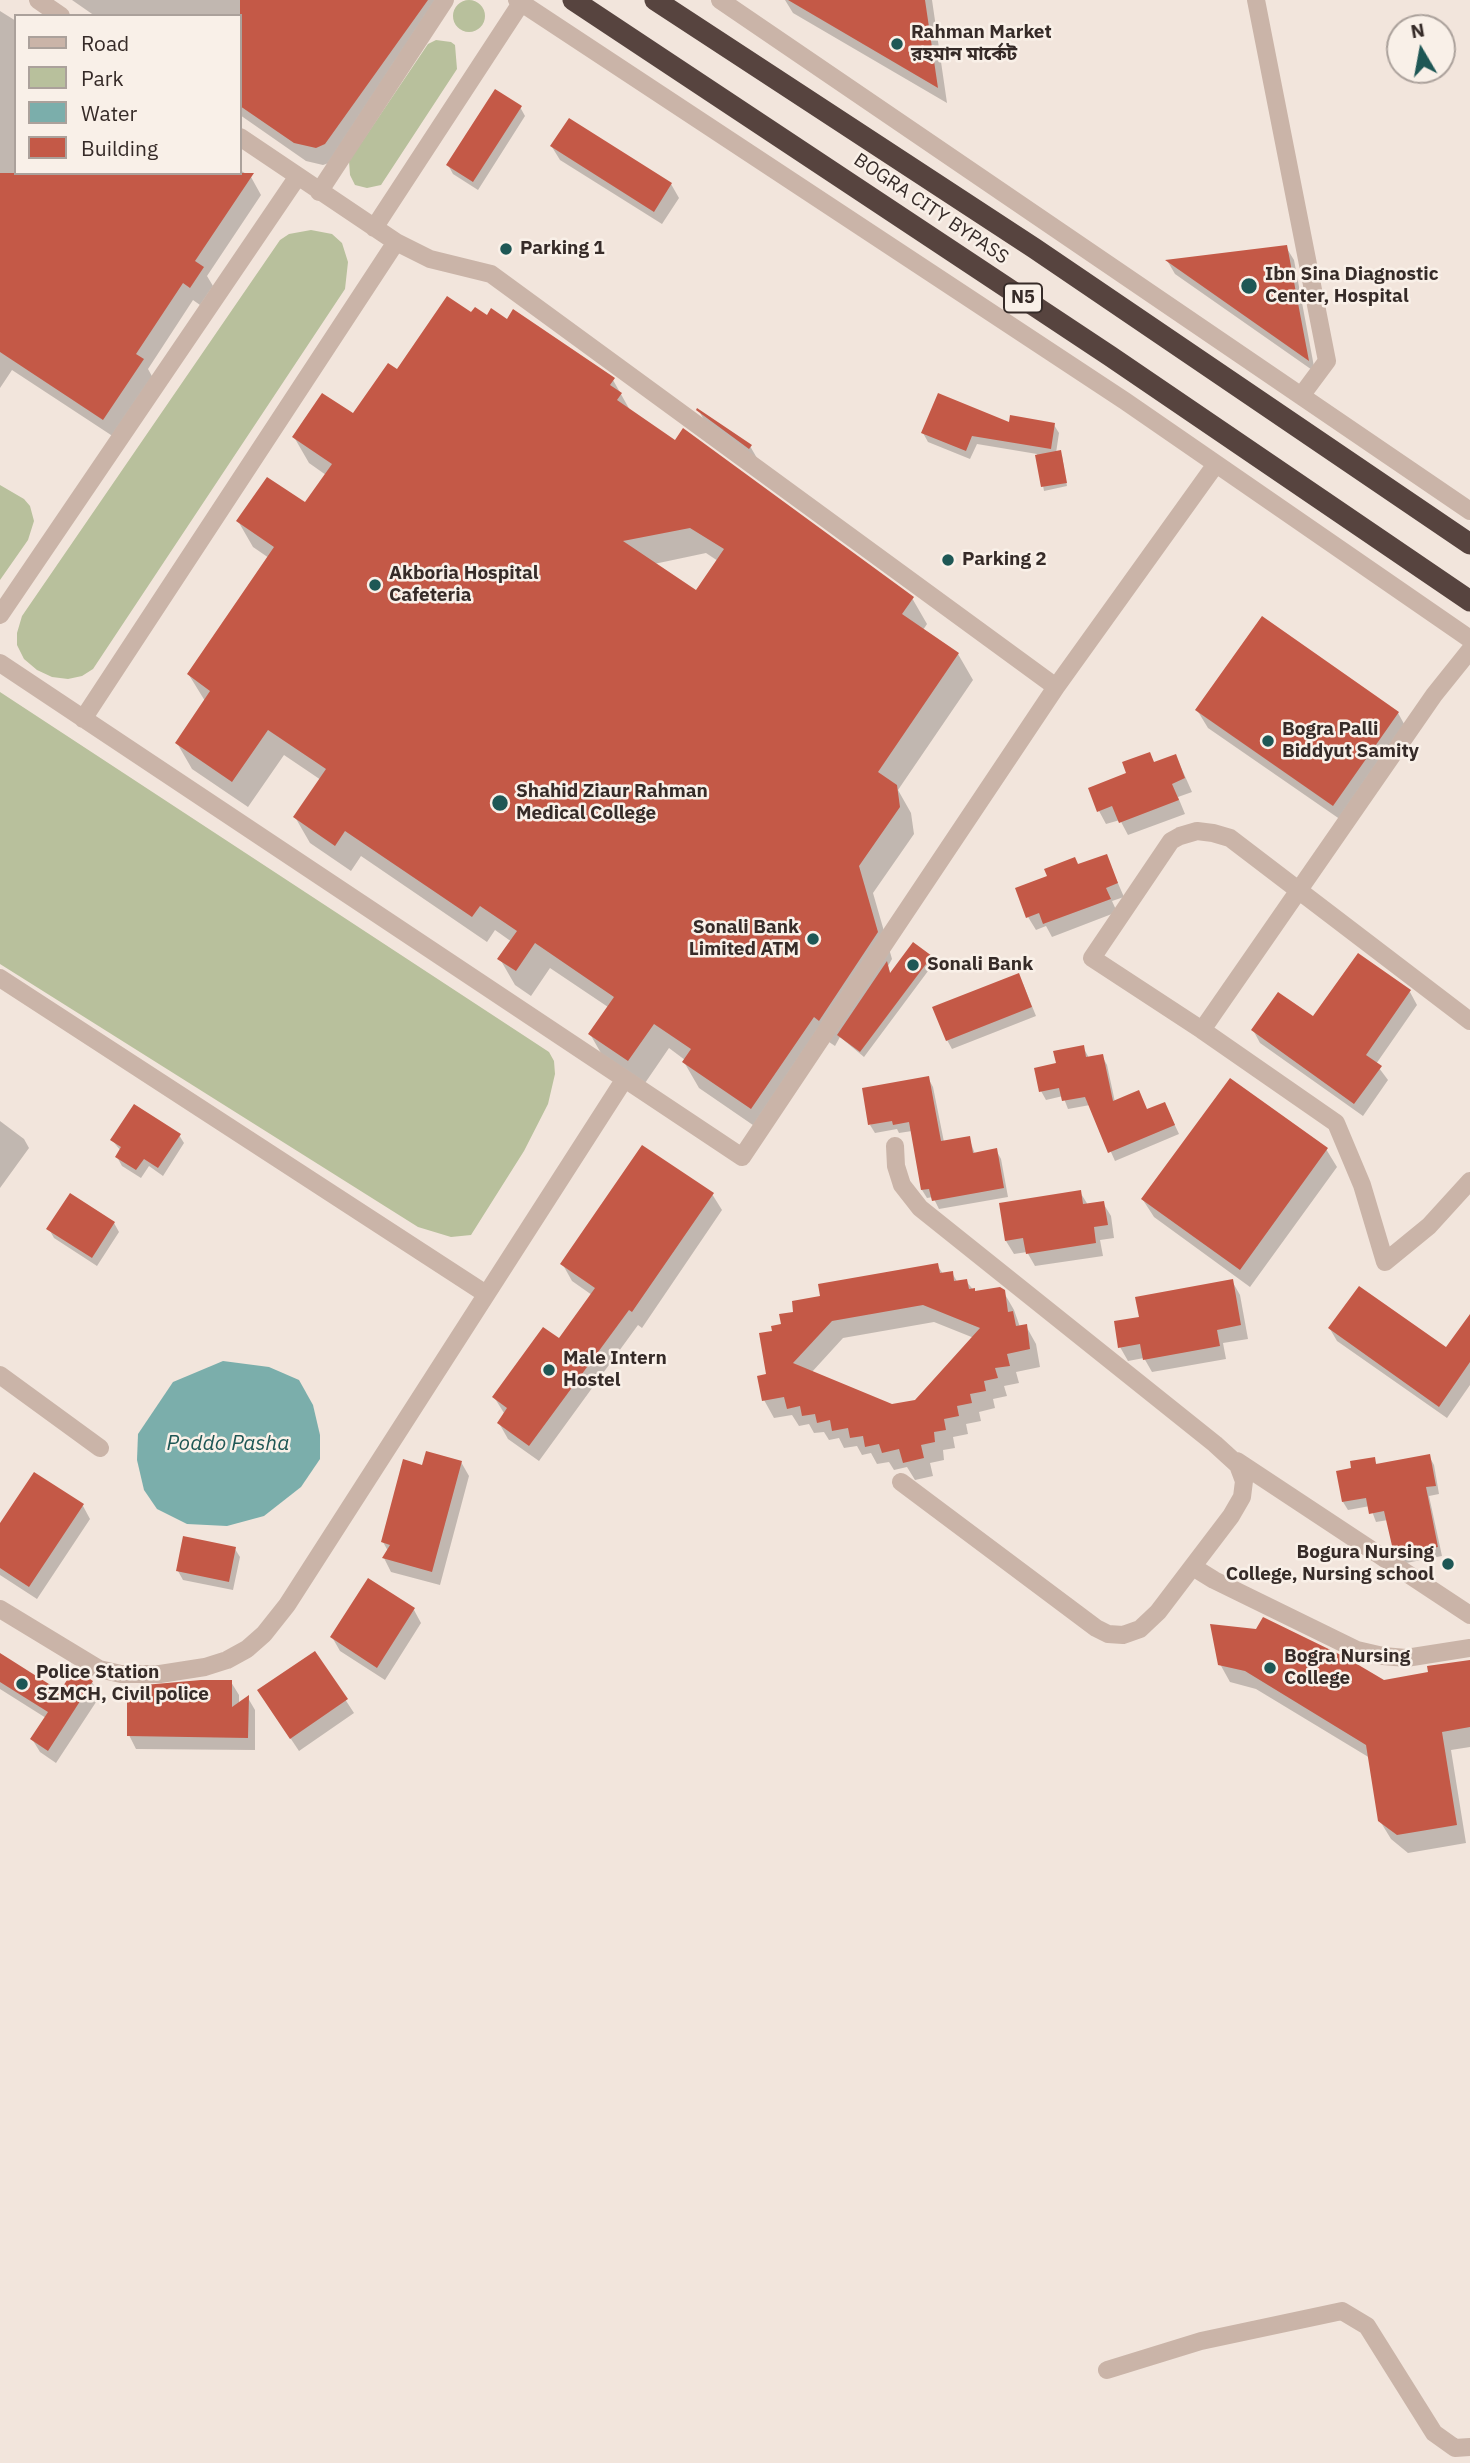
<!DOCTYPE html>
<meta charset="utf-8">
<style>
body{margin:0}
#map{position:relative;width:1470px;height:2463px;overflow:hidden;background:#f2e5dc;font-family:"IBM Plex Sans",sans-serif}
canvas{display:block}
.legend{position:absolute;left:14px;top:14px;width:228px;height:161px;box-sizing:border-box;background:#f9f0e8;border:2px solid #aba19b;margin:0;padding:9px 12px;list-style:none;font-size:21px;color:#362b28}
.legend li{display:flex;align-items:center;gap:14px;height:35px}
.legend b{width:35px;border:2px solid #aba19b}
.north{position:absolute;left:1386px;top:14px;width:70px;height:70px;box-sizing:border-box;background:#f9f0e8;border:2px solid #aba19b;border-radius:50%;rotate:350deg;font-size:19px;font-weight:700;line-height:28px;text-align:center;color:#362b28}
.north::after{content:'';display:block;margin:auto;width:24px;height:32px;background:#1e5755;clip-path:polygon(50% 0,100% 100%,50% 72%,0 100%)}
</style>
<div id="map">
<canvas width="1470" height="2463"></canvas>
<ul class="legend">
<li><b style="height:9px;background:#cab4a8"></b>Road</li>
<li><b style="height:19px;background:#b8c09c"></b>Park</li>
<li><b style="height:19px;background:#7baeab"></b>Water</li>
<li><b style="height:19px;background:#c45947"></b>Building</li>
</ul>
<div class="north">N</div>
</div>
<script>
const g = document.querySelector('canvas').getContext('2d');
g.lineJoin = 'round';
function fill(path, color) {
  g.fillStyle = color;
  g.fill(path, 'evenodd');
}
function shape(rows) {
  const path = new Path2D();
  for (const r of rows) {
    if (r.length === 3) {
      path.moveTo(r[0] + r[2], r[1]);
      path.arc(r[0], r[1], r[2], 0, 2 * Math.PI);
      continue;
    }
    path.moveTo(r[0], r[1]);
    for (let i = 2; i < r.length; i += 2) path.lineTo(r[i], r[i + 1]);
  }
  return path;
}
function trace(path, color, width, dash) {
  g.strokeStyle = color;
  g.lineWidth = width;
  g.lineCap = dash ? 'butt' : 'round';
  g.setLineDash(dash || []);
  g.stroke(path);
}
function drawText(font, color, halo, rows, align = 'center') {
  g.font = font + ' "IBM Plex Sans","Noto Sans Bengali",sans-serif';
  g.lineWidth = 5;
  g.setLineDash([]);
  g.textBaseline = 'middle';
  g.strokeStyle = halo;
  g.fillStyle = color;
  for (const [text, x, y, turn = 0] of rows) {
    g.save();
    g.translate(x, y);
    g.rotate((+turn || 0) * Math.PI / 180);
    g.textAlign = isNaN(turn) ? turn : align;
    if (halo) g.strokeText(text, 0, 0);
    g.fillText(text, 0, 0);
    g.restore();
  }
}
const green = shape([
 [469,16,16],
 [436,40,451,42,455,45,457,69,381,185,367,188,355,185,350,175,349,161,428,44],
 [311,230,332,234,342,243,348,262,345,289,93,669,82,676,68,679,52,677,37,670,24,659,17,645,17,633,22,616,280,240,289,234],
 [0,485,24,499,30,506,34,521,28,540,0,580],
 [0,692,549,1052,554,1061,555,1074,548,1104,524,1151,471,1235,451,1237,418,1227,0,964]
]);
const water = shape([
 [223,1361,269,1367,299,1380,313,1405,320,1435,320,1459,301,1487,264,1516,227,1526,187,1524,157,1509,144,1490,137,1460,138,1434,173,1382]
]);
const shadow = shape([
 [72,0,436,0,335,161,323,165,306,161,240,115,240,16,95,16],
 [785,0,932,0,947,103,793,13],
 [0,11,16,21,16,173,240,173,240,170,251,177,261,195,207,276,213,286,200,305,193,300,148,369,153,378,114,437,12,370,0,388],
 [520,107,525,116,478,190,453,174,448,165],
 [552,147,671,184,679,198,662,224,560,160],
 [1286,247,1294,260,1315,372,1175,274,1168,262],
 [472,314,487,317,613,380,631,412,912,598,927,624,923,630,958,654,973,680,898,790,911,813,914,834,873,893,892,959,888,966,891,975,931,957,934,963,864,1057,840,1037,835,1046,829,1042,766,1134,699,1088,684,1062,685,1060,669,1048,643,1086,605,1060,590,1034,608,1007,550,968,531,996,515,985,500,959,512,942,495,930,487,942,361,856,351,871,310,843,295,817,321,780,284,755,248,807,192,769,177,743,205,701,189,675,269,558,253,547,238,521,305,505,326,475,309,463,294,437,353,416,397,372],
 [706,553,718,561,697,593,654,564],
 [699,411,750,446,765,472,713,436],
 [1054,425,1059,433,1056,453,1062,456,1067,486,1044,491,1037,454,977,444,970,459,928,442,923,433],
 [1197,710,1398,713,1408,731,1344,822,1208,728],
 [1176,756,1192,792,1178,797,1185,814,1128,835,1120,820,1106,824,1099,811,1128,774],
 [1106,856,1124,897,1112,901,1117,912,1052,937,1046,926,1036,930,1028,917,1078,866],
 [1023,984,1036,1016,952,1049,947,1040],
 [1410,992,1417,1005,1376,1064,1388,1080,1363,1116,1260,1043,1253,1030,1313,1019],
 [1083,1047,1089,1058,1102,1056,1107,1065,1115,1102,1148,1111,1165,1104,1179,1134,1115,1161,1090,1105,1068,1109,1063,1096,1046,1100,1041,1091,1058,1065],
 [928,1078,933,1087,944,1142,969,1138,975,1154,996,1150,1001,1159,1008,1197,939,1209,933,1197,927,1198,922,1190,912,1131,899,1133,897,1129,875,1133,870,1125],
 [0,1121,24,1139,29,1148,0,1188],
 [179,1135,184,1143,163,1176,149,1166,141,1178,122,1166,117,1157,121,1151,112,1140],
 [1326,1149,1337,1167,1250,1287,1154,1217,1143,1200],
 [1080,1192,1088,1205,1103,1203,1111,1216,1114,1238,1100,1240,1103,1256,1035,1266,1027,1252,1014,1254,1006,1241,1001,1204],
 [712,1194,722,1210,642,1328,638,1325,539,1461,508,1439,499,1423,504,1413,494,1397,559,1340,592,1295,572,1281,563,1265],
 [114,1223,119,1232,97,1266,54,1238,49,1229],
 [937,1265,943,1274,952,1273,958,1283,966,1281,975,1292,1003,1291,1014,1310,1020,1327,1026,1326,1036,1344,1040,1367,1016,1372,1019,1383,1004,1386,1007,1396,993,1399,995,1408,979,1412,981,1421,966,1424,968,1434,953,1437,955,1448,943,1450,944,1460,930,1463,933,1476,915,1480,907,1467,894,1470,889,1462,877,1464,871,1453,862,1455,857,1446,844,1448,839,1438,829,1440,824,1432,814,1433,809,1424,799,1426,792,1415,774,1418,764,1400,774,1332,795,1313,821,1298],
 [934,1322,974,1338,916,1402,892,1406,811,1373,843,1338],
 [1232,1281,1240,1295,1248,1339,1223,1343,1226,1359,1152,1372,1144,1358,1128,1361,1120,1347,1141,1318],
 [1470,1317,1470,1385,1447,1418,1337,1341,1330,1329,1447,1350],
 [1429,1456,1434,1465,1439,1494,1429,1496,1442,1556,1406,1563,1400,1559,1395,1550,1388,1520,1376,1522,1370,1506,1348,1510,1343,1502,1354,1469,1374,1459,1377,1465],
 [461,1462,469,1476,440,1585,391,1572,384,1558,388,1551,383,1542,423,1467],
 [83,1506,90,1519,37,1599,0,1575,0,1526],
 [235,1549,240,1557,233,1590,183,1580,178,1571],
 [414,1610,421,1623,385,1680,340,1651,332,1637],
 [315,1653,354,1713,299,1751,267,1703],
 [1470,1661,1470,1747,1451,1750,1466,1843,1408,1853,1391,1839,1380,1821,1370,1758,1256,1689,1230,1682,1220,1664,1383,1682,1430,1674],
 [0,1662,60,1693,75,1671,92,1682,100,1696,56,1763,40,1752,32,1739,46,1718,0,1689],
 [231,1682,239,1695,239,1704,248,1698,255,1710,255,1750,136,1749,129,1735,146,1699]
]);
const building = shape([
 [240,0,428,0,325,144,316,148,294,143,240,106],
 [788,0,925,0,938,88],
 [495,89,522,106,473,182,446,165],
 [569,118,672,183,654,212,550,146],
 [0,173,254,173,195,261,204,267,190,288,183,283,136,354,144,359,103,420,0,352],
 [1287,245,1309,361,1165,260],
 [447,296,471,312,475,307,487,315,491,308,507,319,513,309,615,378,610,385,622,393,617,400,675,440,683,428,914,597,902,614,959,653,878,772,897,785,900,807,859,866,878,932,819,1021,814,1017,751,1109,682,1062,691,1049,654,1024,628,1061,588,1034,614,997,535,943,516,971,497,959,517,931,480,906,472,917,345,831,335,846,293,817,326,769,268,730,232,782,175,743,210,691,187,674,274,547,236,521,267,477,305,502,332,464,292,437,322,393,353,413,388,363,397,369],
 [690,528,724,549,696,590,623,541],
 [938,393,1009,422,1010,415,1055,423,1051,449,972,436,966,451,921,433],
 [697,408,752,445,749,449,696,410],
 [1061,450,1067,483,1041,487,1035,455],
 [1262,616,1399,712,1333,806,1195,710],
 [1150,752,1154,762,1176,754,1185,778,1172,784,1179,800,1119,823,1112,806,1097,812,1088,788,1126,773,1122,762],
 [1107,854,1118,883,1106,888,1111,899,1043,924,1039,913,1026,918,1015,888,1047,876,1044,869,1075,857,1078,864],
 [913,942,932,956,860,1052,837,1035,887,961,890,973],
 [1358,953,1411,990,1366,1055,1382,1066,1354,1104,1251,1030,1278,992,1313,1016],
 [1019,973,1032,1007,946,1041,932,1007],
 [1084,1045,1086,1057,1103,1054,1113,1101,1139,1090,1147,1109,1165,1102,1175,1125,1108,1153,1085,1097,1062,1101,1059,1088,1039,1092,1034,1068,1056,1063,1053,1051],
 [929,1076,941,1141,970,1136,973,1153,997,1148,1004,1188,932,1201,929,1189,921,1190,909,1122,893,1125,892,1121,868,1125,862,1088],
 [1230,1078,1328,1148,1240,1270,1141,1199],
 [134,1104,181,1134,158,1168,144,1159,136,1170,115,1157,121,1147,110,1140],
 [642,1145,714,1193,632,1312,629,1310,529,1446,497,1423,507,1408,492,1397,543,1327,559,1338,595,1288,560,1264],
 [1081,1190,1083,1204,1104,1201,1108,1225,1094,1227,1096,1243,1026,1254,1023,1238,1005,1241,999,1203],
 [70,1193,115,1222,92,1258,46,1229],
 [938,1263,940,1273,953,1271,954,1281,967,1279,969,1289,975,1288,975,1291,1000,1287,1005,1290,1008,1312,1013,1311,1016,1326,1027,1324,1030,1349,1007,1354,1010,1366,995,1368,998,1378,984,1381,986,1391,970,1394,972,1403,957,1406,959,1416,944,1419,946,1430,934,1432,935,1442,921,1445,924,1458,903,1463,899,1449,882,1453,879,1444,865,1447,863,1436,850,1438,848,1428,832,1431,830,1420,817,1423,815,1414,802,1416,800,1406,787,1409,784,1397,762,1401,757,1376,766,1374,759,1333,772,1331,771,1326,781,1324,779,1314,793,1312,792,1301,820,1296,818,1284],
 [923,1305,980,1328,915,1400,892,1404,793,1363,832,1321],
 [1233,1279,1241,1325,1217,1330,1220,1346,1143,1360,1140,1344,1118,1348,1114,1321,1139,1317,1135,1297],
 [1359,1286,1446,1347,1470,1314,1470,1362,1439,1407,1328,1328],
 [426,1451,462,1461,432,1572,382,1558,390,1545,381,1542,403,1459,422,1465],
 [1430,1454,1436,1486,1426,1487,1438,1547,1400,1555,1393,1550,1384,1511,1369,1514,1366,1498,1342,1502,1336,1471,1351,1468,1350,1461,1375,1457,1376,1464],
 [34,1472,84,1504,29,1587,0,1568,0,1523],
 [183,1536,236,1547,229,1582,176,1571],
 [368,1578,415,1608,377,1668,330,1637],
 [1263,1617,1345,1657,1384,1680,1428,1672,1427,1666,1470,1660,1470,1727,1442,1732,1457,1825,1397,1835,1378,1821,1366,1745,1245,1671,1218,1665,1210,1624,1256,1629],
 [315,1651,348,1699,290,1739,257,1690],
 [0,1653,60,1691,74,1669,93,1681,48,1751,30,1739,48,1712,0,1682],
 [201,1680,232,1680,232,1707,249,1695,248,1738,127,1736,127,1697,144,1697,144,1685]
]);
const minor = shape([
 [38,0,61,16],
 [517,0,1125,401,1470,639],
 [720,0,1470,511],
 [1256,0,1327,361,1301,396],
 [240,137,396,242,430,259,491,274,1056,687],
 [319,192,445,0],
 [374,228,523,0],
 [0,615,298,176],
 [0,663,742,1157,1056,687,1216,464],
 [83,719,396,242],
 [0,978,486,1294],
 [1470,1021,1230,838,1213,833,1197,831,1180,836,1171,841,1092,958,1202,1030,1336,1123,1362,1185,1385,1262,1429,1226,1470,1181],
 [1202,1030,1434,695,1470,650],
 [895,1146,896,1166,902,1185,920,1208,1215,1444,1238,1465,1244,1481,1242,1497,1231,1516,1158,1612,1140,1629,1123,1635,1108,1634,1096,1628,901,1482],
 [0,1375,100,1448],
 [1237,1461,1470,1615],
 [1193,1567,1214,1580,1357,1650,1383,1656,1406,1658,1470,1648],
 [0,1609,99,1669,121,1674,160,1674,205,1667,227,1660,247,1649,264,1634,287,1605,624,1080],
 [1107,2370,1201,2341,1342,2311,1367,2326,1434,2433,1455,2448,1470,2447]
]);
const highway = shape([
 [573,0,1110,356,1470,601],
 [655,0,1034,248,1470,544]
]);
const markers = [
 [897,44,7,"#1e5755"],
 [506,249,7,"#1e5755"],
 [1249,286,9,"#1e5755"],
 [948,560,7,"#1e5755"],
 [375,585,7,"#1e5755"],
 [1268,741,7,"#1e5755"],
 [500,803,9,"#1e5755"],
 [813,939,7,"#1e5755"],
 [913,965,7,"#1e5755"],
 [549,1370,7,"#1e5755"],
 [1448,1564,7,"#1e5755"],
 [1270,1668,7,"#1e5755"],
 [22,1684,7,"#1e5755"]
];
const shields = [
 [1023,298,38]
];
const shieldNames = [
 ["N5",1023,298]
];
const poiNames = [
 ["Rahman Market",911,33],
 ["রহমান মার্কেট",911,55],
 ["Parking 1",520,249],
 ["Ibn Sina Diagnostic",1265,275],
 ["Center, Hospital",1265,297],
 ["Parking 2",962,560],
 ["Akboria Hospital",389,574],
 ["Cafeteria",389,596],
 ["Bogra Palli",1282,730],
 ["Biddyut Samity",1282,752],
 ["Shahid Ziaur Rahman",516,792],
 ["Medical College",516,814],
 ["Sonali Bank",799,928,"right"],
 ["Limited ATM",799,950,"right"],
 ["Sonali Bank",927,965],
 ["Male Intern",563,1359],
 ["Hostel",563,1381],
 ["Bogura Nursing",1434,1553,"right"],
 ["College, Nursing school",1434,1575,"right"],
 ["Bogra Nursing",1284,1657],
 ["College",1284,1679],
 ["Police Station",36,1673],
 ["SZMCH, Civil police",36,1695]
];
const streetNames = [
 ["BOGRA CITY BYPASS",931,209,34]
];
const waterNames = [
 ["Poddo Pasha",228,1444]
];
fill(green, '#b8c09c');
fill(water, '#7baeab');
fill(shadow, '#0003');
fill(building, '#c45947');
trace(minor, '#cab4a8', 18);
trace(highway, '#57443f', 21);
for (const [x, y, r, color] of markers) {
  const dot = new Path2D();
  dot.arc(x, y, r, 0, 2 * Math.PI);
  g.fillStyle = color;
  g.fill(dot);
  trace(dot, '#f9f0e8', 2.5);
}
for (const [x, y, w] of shields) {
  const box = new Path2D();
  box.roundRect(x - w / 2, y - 14.5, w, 29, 5);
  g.fillStyle = '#f9f0e8';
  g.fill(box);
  trace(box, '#362b28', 2);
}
drawText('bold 18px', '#362b28', null, shieldNames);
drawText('bold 19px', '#362b28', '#f9f0e8', poiNames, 'left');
drawText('19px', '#362b28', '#f9f0e8', streetNames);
drawText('italic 21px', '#1e5755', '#f9f0e8', waterNames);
</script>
